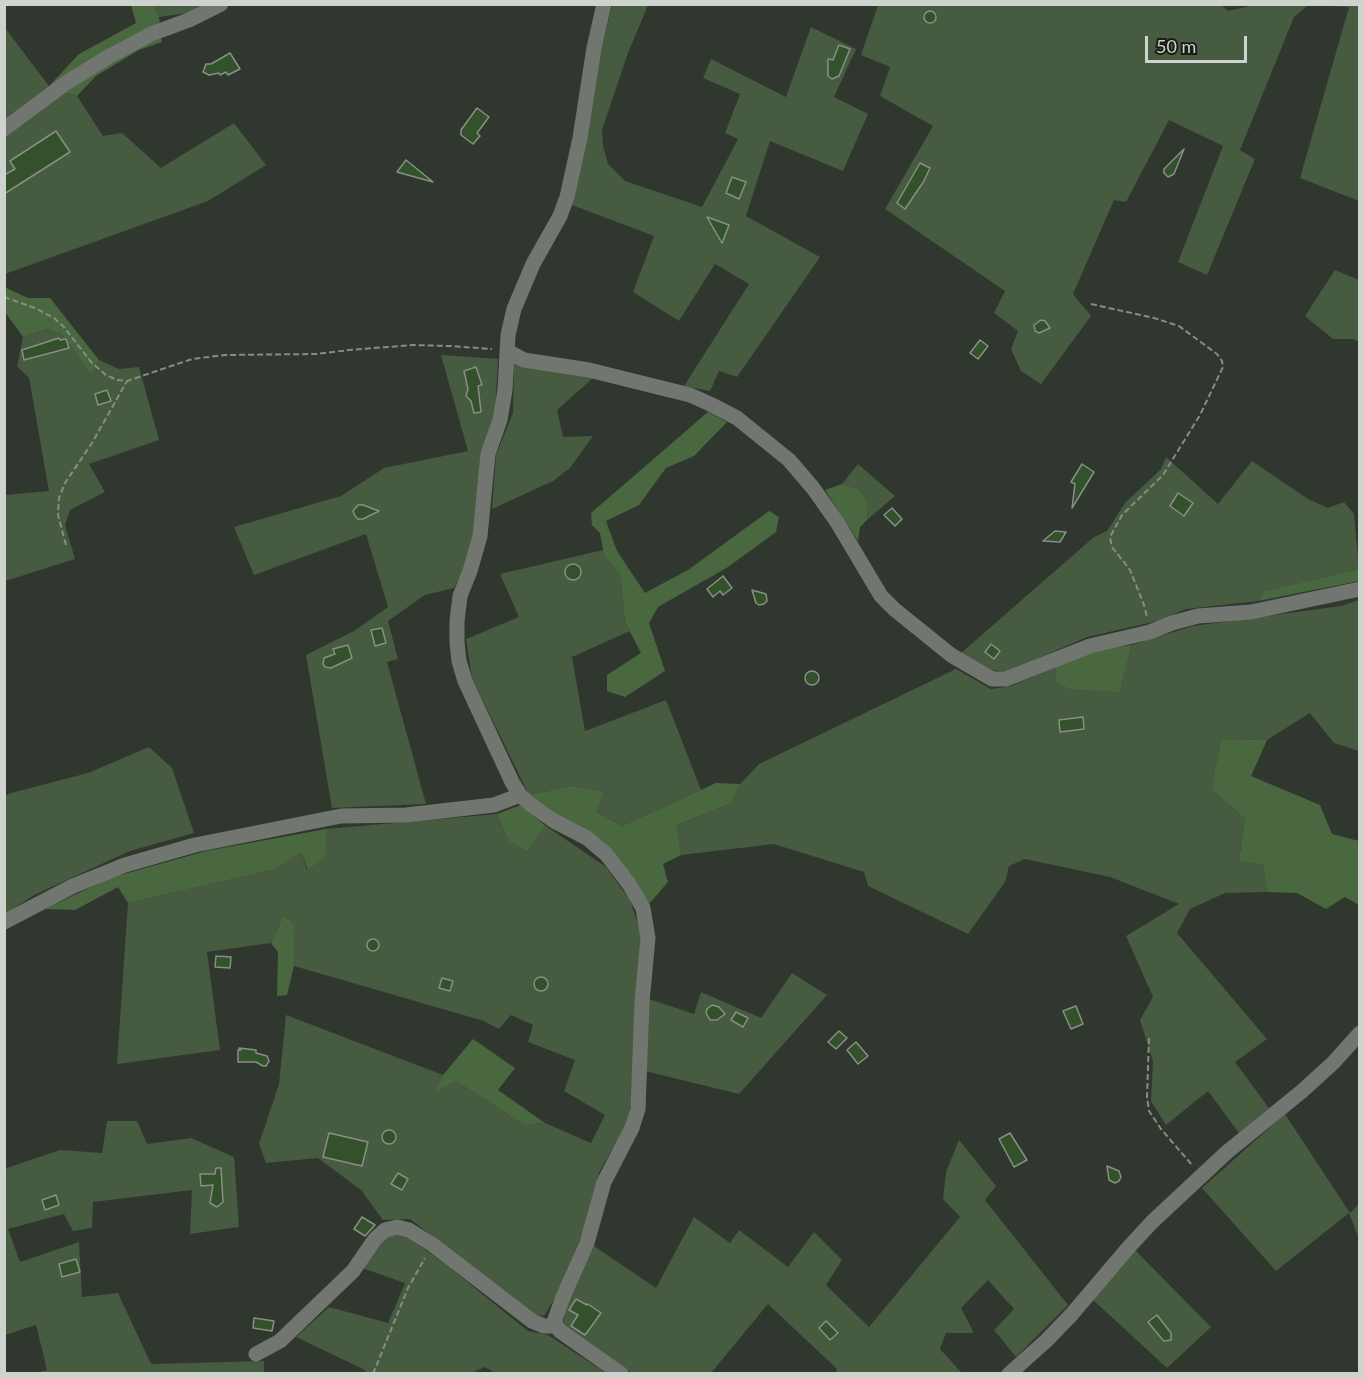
<!DOCTYPE html>
<style>
body{margin:0}
#map{position:relative;width:1364px;height:1378px;overflow:hidden;background:#30372e;font-family:Lato,sans-serif}
canvas{display:block}
.frame{position:absolute;inset:0;border:6px solid #cfd3cd;pointer-events:none}
.scale{position:absolute;left:1145px;top:36px;width:102px;height:27px;box-sizing:border-box;border:3px solid #cfd3cd;border-top:0;padding-left:8px;font-size:18px;line-height:21px;white-space:nowrap;color:#cfd3cd;-webkit-text-stroke:4px #1a1d19;paint-order:stroke}
</style>
<div id="map">
<canvas width="1364" height="1378"></canvas>
<div class="frame"></div>
<div class="scale">50 m</div>
</div>
<script>
const g = document.querySelector('canvas').getContext('2d');
g.lineJoin = 'round';
function fill(path, color) {
  g.fillStyle = color;
  g.fill(path, 'evenodd');
}
function shape(rows) {
  const path = new Path2D();
  for (const r of rows) {
    if (r.length === 3) {
      path.moveTo(r[0] + r[2], r[1]);
      path.arc(r[0], r[1], r[2], 0, 2 * Math.PI);
      continue;
    }
    path.moveTo(r[0], r[1]);
    for (let i = 2; i < r.length; i += 2) path.lineTo(r[i], r[i + 1]);
  }
  return path;
}
function trace(path, color, width, dash) {
  g.strokeStyle = color;
  g.lineWidth = width;
  g.lineCap = dash ? 'butt' : 'round';
  g.setLineDash(dash || []);
  g.stroke(path);
}
const green = shape([
 [1220,4,1228,11,1255,5,1308,5,1294,17,1240,150,1255,159,1207,275,1178,262,1223,146,1169,120,1126,202,1114,200,1073,294,1091,316,1041,384,1021,371,1011,349,1018,331,994,313,1005,291,885,209,933,126,880,96,890,67,861,55,878,5],
 [154,5,202,5,189,13,159,17],
 [612,5,648,5,628,53,602,130,603,146,608,164,625,181,702,207,738,139,725,133,740,94,703,78,711,59,786,97,811,27,856,49,834,97,868,114,843,171,770,141,746,216,820,257,737,377,719,371,710,391,684,386,749,284,715,264,679,321,633,292,654,236,572,205,591,91],
 [1318,5,1359,5,1359,201,1300,178,1349,7],
 [5,28,49,86,77,96,103,136,122,133,161,168,234,123,266,165,208,201,5,274],
 [1335,270,1359,280,1359,342,1354,339,1333,339,1305,316],
 [47,329,62,334,91,375,99,360,119,369,139,367,159,440,89,464,105,492,70,510,65,525,75,559,5,581,5,495,49,491,29,378,17,366,23,337],
 [441,355,498,359,495,413,468,562,454,588,425,595,388,621,398,659,387,662,426,804,332,808,306,655,354,631,388,607,366,534,254,575,234,527,341,496,384,468,468,451],
 [514,362,594,377,557,410,563,437,593,436,570,468,553,481,492,509,496,455,513,413],
 [1166,457,1218,504,1252,461,1308,499,1328,508,1344,502,1354,514,1359,569,1264,591,1258,601,1186,609,1157,621,1087,637,1007,672,989,670,961,653,1094,537,1107,531,1125,503,1161,469],
 [858,464,895,496,867,520,868,504,842,484],
 [603,550,604,556,620,575,625,622,630,631,572,657,585,731,666,700,701,790,622,826,597,812,604,791,571,786,529,795,472,678,466,639,519,617,500,574],
 [1359,600,1359,751,1334,743,1310,713,1267,740,1221,739,1211,789,1245,819,1239,859,1263,865,1267,892,1225,893,1190,909,1177,933,1267,1039,1235,1062,1269,1108,1239,1133,1208,1091,1166,1125,1151,1101,1153,1061,1140,1020,1153,997,1126,936,1179,904,1110,877,1025,859,1009,866,1005,882,968,934,868,886,864,872,774,844,681,855,677,825,732,803,740,784,759,764,956,669,991,689,1011,686,1056,667,1120,692,1132,645,1193,626,1341,606],
 [149,747,172,768,194,833,130,851,34,895,5,914,5,796,11,793,88,773],
 [497,814,509,842,527,851,546,826,606,867,630,900,641,933,631,1103,626,1126,599,1172,585,1227,558,1293,544,1316,533,1314,410,1219,383,1220,361,1190,318,1158,266,1163,259,1144,279,1084,286,1015,443,1075,436,1092,456,1081,524,1125,545,1123,591,1143,605,1115,564,1091,575,1060,528,1042,533,1025,511,1015,499,1029,484,1021,294,966,295,924,283,916,271,943,207,952,220,1050,117,1064,128,903,277,869,301,852,307,870,327,855,326,829],
 [792,973,827,995,739,1094,645,1071,649,999,694,1014,701,992,761,1018],
 [1285,1114,1350,1213,1359,1204,1359,1239,1349,1213,1276,1271,1202,1188],
 [107,1121,137,1121,147,1144,191,1138,234,1157,239,1227,190,1234,192,1190,93,1202,92,1228,73,1231,64,1214,8,1229,20,1262,79,1242,82,1297,118,1293,151,1364,264,1361,264,1373,37,1373,47,1370,36,1325,5,1335,4,1169,60,1150,102,1153],
 [959,1140,996,1186,985,1200,1068,1305,1016,1357,994,1330,1014,1309,988,1280,961,1308,974,1333,946,1333,940,1349,963,1374,835,1373,837,1369,768,1304,711,1373,632,1373,611,1360,563,1324,565,1305,594,1246,656,1288,694,1217,730,1243,739,1230,788,1267,814,1232,842,1260,826,1285,869,1327,960,1217,943,1199,946,1172],
 [403,1234,444,1263,528,1331,548,1335,606,1373,495,1373,485,1367,471,1373,364,1373,365,1370,296,1337,329,1307,388,1323,405,1283,362,1268,378,1243,389,1235],
 [1135,1250,1211,1327,1167,1368,1092,1299]
]);
const forest = shape([
 [131,5,154,5,159,17,162,42,139,50,96,76,77,96,49,86,79,54,136,23],
 [4,287,28,298,50,298,99,360,91,375,62,334,47,329,23,337,5,312],
 [708,412,727,422,694,456,666,468,639,505,606,521,617,551,645,593,688,570,769,511,779,517,776,532,728,567,658,607,649,623,665,671,625,697,607,691,607,675,641,653,625,622,620,575,604,556,600,533,592,525,591,513],
 [842,484,859,490,868,504,867,520,860,527,858,541,825,490],
 [1359,569,1359,581,1258,601,1264,591],
 [1132,645,1120,692,1070,689,1056,682,1056,667,1092,651],
 [1221,739,1267,740,1251,776,1320,805,1332,834,1359,841,1359,905,1345,897,1326,909,1297,893,1267,892,1263,865,1239,860,1245,819,1211,789],
 [716,783,740,784,732,803,677,825,681,855,663,864,668,882,648,905,556,816,529,795,571,786,604,791,597,812,622,826],
 [521,805,546,826,527,851,509,842,497,814],
 [326,829,327,855,308,870,301,852,277,869,128,903,118,887,75,910,45,909,110,878,206,851],
 [283,916,295,924,294,966,287,995,277,996,278,952,271,943],
 [473,1039,515,1068,498,1090,545,1123,524,1125,456,1081,435,1093,443,1075]
]);
const building = shape([
 [930,17,6],
 [839,45,850,49,839,76,832,79,828,76,828,59,833,60,839,45],
 [230,53,240,69,228,75,226,72,220,75,219,73,209,75,203,72,206,64,211,64,230,53],
 [477,108,489,117,477,133,480,136,473,144,461,135,461,130,477,108],
 [56,131,70,152,4,194,4,175,15,169,10,161,56,131],
 [1184,149,1174,174,1168,177,1164,173,1164,169,1184,149],
 [406,160,433,182,397,172,406,160],
 [920,163,930,168,924,181,905,209,897,203,920,163],
 [732,177,746,182,739,199,726,193,732,177],
 [707,217,729,225,722,243,707,217],
 [1041,320,1045,321,1050,328,1039,333,1035,331,1034,325,1041,320],
 [59,338,60,340,66,339,69,348,24,360,22,350,59,338],
 [980,340,988,346,978,359,970,353,980,340],
 [476,367,482,385,478,386,481,412,474,413,471,401,466,396,468,389,464,371,476,367],
 [107,390,111,401,98,405,95,394,107,390],
 [1082,464,1094,472,1072,508,1075,484,1071,482,1082,464],
 [1178,493,1193,503,1184,516,1170,506,1178,493],
 [358,505,363,505,379,511,363,519,358,519,355,516,353,511,358,505],
 [892,508,902,519,895,526,884,515,892,508],
 [1055,531,1066,532,1060,542,1043,541,1055,531],
 [573,572,8],
 [723,576,732,588,723,595,720,591,713,597,707,589,723,576],
 [752,590,766,594,767,601,764,604,759,605,756,603,752,590],
 [382,628,386,643,375,646,371,630,382,628],
 [991,644,1000,651,994,659,985,652,991,644],
 [348,645,352,658,331,668,325,667,323,664,324,658,335,654,333,649,348,645],
 [812,678,7],
 [1083,717,1084,729,1060,732,1059,720,1083,717],
 [373,945,6],
 [216,956,231,957,230,968,215,967,216,956],
 [541,984,7],
 [442,978,453,981,450,991,439,988,442,978],
 [712,1005,719,1007,725,1014,717,1020,710,1020,706,1013,707,1009,712,1005],
 [1076,1006,1083,1024,1071,1029,1063,1011,1076,1006],
 [736,1012,748,1018,743,1027,731,1020,736,1012],
 [839,1031,847,1038,836,1049,828,1042,839,1031],
 [856,1042,868,1056,858,1064,847,1050,856,1042],
 [239,1048,256,1050,256,1053,267,1056,269,1061,266,1066,263,1066,256,1062,238,1062,238,1050,241,1050,239,1048],
 [389,1137,7],
 [329,1133,368,1142,362,1166,323,1157,329,1133],
 [1010,1133,1027,1160,1014,1167,999,1139,1010,1133],
 [1107,1166,1119,1171,1121,1177,1119,1181,1115,1183,1109,1180,1107,1166],
 [216,1168,221,1168,223,1202,217,1207,210,1203,213,1185,201,1186,200,1174,215,1174,216,1168],
 [398,1173,408,1179,402,1190,391,1184,398,1173],
 [56,1195,59,1205,45,1210,42,1200,56,1195],
 [362,1217,375,1225,365,1236,354,1229,362,1217],
 [76,1259,80,1272,62,1277,59,1264,76,1259],
 [576,1299,587,1305,588,1304,601,1313,585,1335,571,1326,578,1315,569,1310,576,1299],
 [1157,1315,1171,1333,1171,1340,1164,1341,1162,1339,1148,1322,1157,1315],
 [254,1318,274,1321,272,1331,253,1328,254,1318],
 [826,1321,838,1333,830,1340,819,1328,826,1321]
]);
const path = shape([
 [4,297,35,308,54,318,63,326,92,363,106,375,117,380,127,381,192,359,225,355,317,354,349,350,413,345,450,346,492,349],
 [1091,304,1154,318,1179,326,1217,354,1222,361,1223,367,1200,415,1163,475,1122,515,1110,537,1112,547,1130,570,1144,605,1147,617],
 [66,545,58,515,59,498,65,483,92,443,127,381],
 [1149,1038,1147,1097,1149,1111,1161,1129,1192,1165],
 [373,1374,408,1288,425,1258]
]);
const minor = shape([
 [604,4,594,48,580,138,567,197,560,216,533,264,514,309,508,335,505,390,500,420,488,454,480,536,470,571,460,596,457,621,457,642,459,661,465,681,512,782,520,795,530,804,554,821,587,838,607,855,629,884,643,908,648,938,642,1002,638,1109,632,1128,604,1182,587,1243,563,1297,555,1319,556,1326,560,1331,621,1374],
 [4,129,66,83,108,57,151,34,189,20,221,4],
 [507,351,524,360,589,370,690,395,710,404,737,418,789,460,813,488,837,522,881,596,894,609,951,655,992,679,1006,679,1090,646,1150,632,1172,623,1198,616,1251,612,1360,589],
 [4,922,73,886,125,865,195,845,341,816,406,815,494,805,520,795],
 [256,1354,280,1341,353,1271,375,1239,385,1230,397,1227,409,1230,433,1245,532,1321,544,1326,556,1326],
 [1009,1374,1047,1340,1072,1314,1128,1248,1152,1222,1227,1152,1301,1092,1333,1063,1360,1033]
]);
fill(green, '#465b40');
fill(forest, '#496840');
fill(building, '#33512a');
trace(building, '#879085', 1.5);
trace(path, '#878c85', 2, [6, 3]);
trace(minor, '#727671', 15);
</script>
